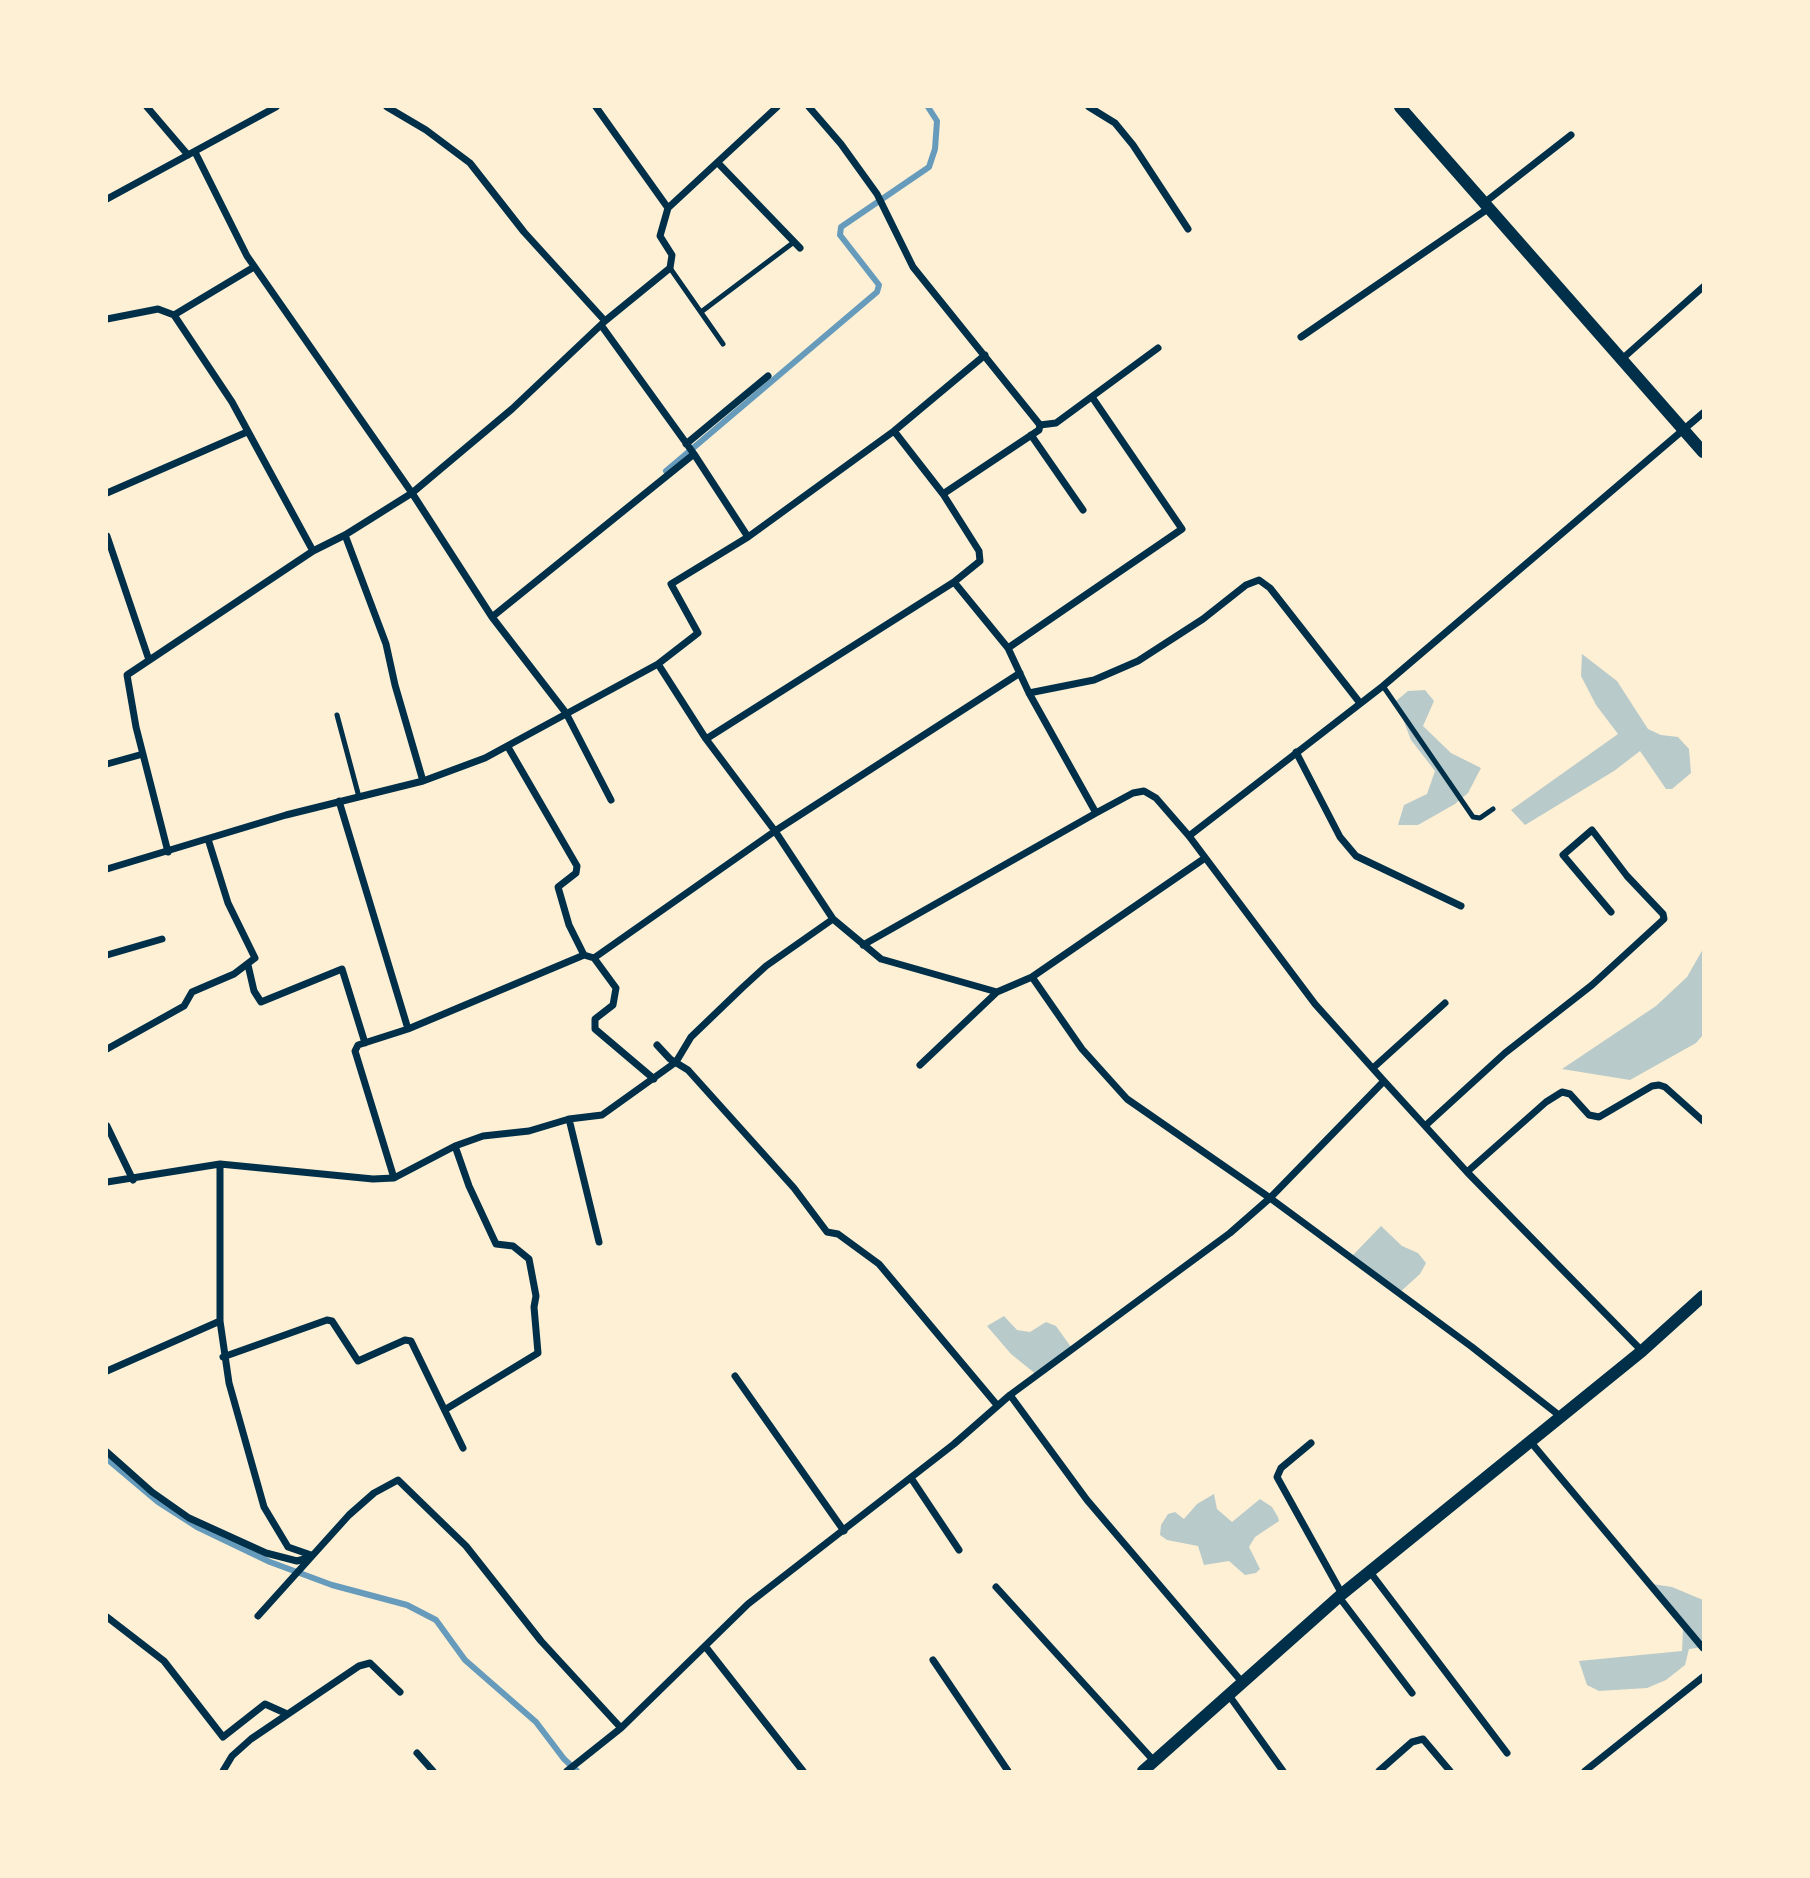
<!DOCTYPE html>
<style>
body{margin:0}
#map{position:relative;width:1810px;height:1878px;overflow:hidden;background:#fdf0d5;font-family:"Archivo Narrow",sans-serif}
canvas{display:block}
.frame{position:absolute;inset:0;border:108px solid #fdf0d5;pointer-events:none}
</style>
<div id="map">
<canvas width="1810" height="1878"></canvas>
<div class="frame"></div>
</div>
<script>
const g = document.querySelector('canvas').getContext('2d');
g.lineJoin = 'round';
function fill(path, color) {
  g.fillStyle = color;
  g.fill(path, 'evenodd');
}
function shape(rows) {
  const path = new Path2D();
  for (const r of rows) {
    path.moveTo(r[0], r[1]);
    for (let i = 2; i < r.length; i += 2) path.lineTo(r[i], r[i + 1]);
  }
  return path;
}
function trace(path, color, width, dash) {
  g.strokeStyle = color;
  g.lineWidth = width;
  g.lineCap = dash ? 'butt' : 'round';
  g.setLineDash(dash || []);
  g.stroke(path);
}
const green = shape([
 [1582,654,1617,681,1648,729,1661,735,1678,737,1689,749,1691,773,1672,789,1666,789,1640,751,1614,771,1525,825,1511,810,1618,734,1596,705,1581,676],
 [1425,690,1434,701,1423,726,1451,753,1481,768,1468,793,1455,804,1418,825,1398,825,1404,805,1427,794,1435,771,1411,740,1396,701,1408,691],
 [1703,949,1703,1035,1696,1043,1630,1080,1562,1069,1656,1006,1687,977],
 [1381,1226,1402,1246,1418,1253,1426,1263,1420,1274,1399,1293,1352,1256],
 [1004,1316,1017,1330,1030,1332,1046,1322,1056,1326,1071,1347,1037,1375,1011,1354,987,1326],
 [1214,1494,1217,1509,1232,1522,1260,1499,1272,1507,1278,1517,1279,1521,1255,1537,1249,1547,1260,1569,1256,1573,1245,1575,1229,1561,1204,1565,1198,1546,1167,1540,1160,1535,1161,1525,1168,1514,1175,1512,1184,1519,1197,1504],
 [1646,1583,1672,1587,1703,1600,1703,1647,1689,1649,1685,1665,1666,1680,1647,1688,1599,1691,1587,1685,1579,1661,1682,1651,1683,1629]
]);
const stream = shape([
 [666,471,877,292,879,285,840,235,841,227,929,167,935,149,937,121,928,107],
 [107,1459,158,1502,197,1527,270,1562,332,1585,407,1605,436,1620,465,1660,536,1722,564,1759,577,1771]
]);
const service = shape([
 [670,268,723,344],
 [701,312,794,242],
 [1383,686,1473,817,1480,818,1493,809],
 [337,715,359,797]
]);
const minor = shape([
 [147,107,188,155],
 [387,107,426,130,470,163,524,232,605,321],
 [596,107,668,208],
 [1089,107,1115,123,1133,145,1188,229],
 [195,152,247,256,412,493,492,617,566,713,611,800],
 [719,164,800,248],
 [107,199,276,107],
 [1484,203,1571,135],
 [174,315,254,267],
 [107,319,158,309,174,315,232,402,313,551],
 [601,325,694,454,748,537],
 [1301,337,1489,208],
 [1622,359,1703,287],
 [1040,425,1056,423,1158,348],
 [894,431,943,494],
 [1031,435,1083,510],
 [686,444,768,376],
 [107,493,247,432],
 [345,535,386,644,395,685,423,781],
 [107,536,149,660],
 [954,582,1008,648,1029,693,1096,813],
 [492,617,694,454],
 [1008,648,1182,529,1092,397],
 [658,664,706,739,775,831,833,919,881,959,997,992],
 [1029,693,1094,680,1138,661,1203,619,1246,585,1259,580,1270,588,1360,703],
 [706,739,954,582,980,561,979,551,943,494,1039,430,1040,425,913,267,877,194,841,144,809,107],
 [508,747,577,866,576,873,558,887,569,925,584,955],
 [1296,752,1340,837,1356,856,1461,906],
 [107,764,143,754],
 [339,801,408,1029],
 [1189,836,1383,686,1703,413],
 [168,852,136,727,127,675,313,551,345,535,412,493,512,409,605,321,670,268,672,255,660,236,668,208,777,107],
 [107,869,286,815,423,781,485,758,658,664,698,633,671,584,748,537,894,431,985,355],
 [863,945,1096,813,1133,793,1144,791,1156,798,1189,836,1315,1004,1384,1081,1467,1172,1642,1351],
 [107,955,162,939],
 [594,958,775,831,1020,673],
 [248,965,254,991,261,1002,342,969,365,1043],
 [1032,977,1082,1049,1127,1099,1270,1198,1472,1347,1560,1416],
 [657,1045,670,1059,688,1070,794,1188,827,1232,838,1234,879,1264,997,1405],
 [107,1049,184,1006,192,992,234,974,255,958,228,903,208,839],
 [920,1065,997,992,1032,977,1205,858],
 [1373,1068,1445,1003],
 [569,1119,599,1242],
 [107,1126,133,1180],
 [1425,1126,1505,1053,1592,985,1664,919,1663,914,1627,876,1592,830,1563,855,1611,912],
 [220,1164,220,1321,229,1383,264,1507,288,1547,311,1555],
 [1467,1172,1546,1102,1562,1092,1570,1094,1589,1115,1599,1117,1652,1086,1659,1085,1665,1087,1703,1121],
 [394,1178,355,1051,358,1045,408,1029,584,955,594,958,616,988,613,1005,595,1019,595,1029,654,1079],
 [107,1182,220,1164,373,1179,394,1178,455,1146,483,1136,529,1131,569,1119,602,1115,676,1062,691,1037,742,988,766,966,833,919],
 [223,1357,327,1320,332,1321,358,1361,405,1340,411,1341,463,1448],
 [107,1371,220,1321],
 [735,1376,844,1531],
 [1010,1395,1087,1500,1242,1682],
 [446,1409,538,1353,534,1307,536,1296,529,1259,513,1246,496,1244,469,1186,455,1146],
 [1529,1440,1703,1648],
 [1311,1443,1281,1468,1277,1477,1342,1594],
 [107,1452,152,1492,189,1518,266,1553,297,1561,308,1558],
 [911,1478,959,1550],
 [1370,1572,1507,1753],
 [996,1587,1154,1761],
 [1339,1597,1412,1693],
 [258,1616,349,1515,374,1493,398,1480,466,1546,541,1641,621,1728],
 [107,1617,164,1661,223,1737,265,1704,285,1713],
 [705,1646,803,1771],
 [933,1660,1008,1771],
 [1228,1694,1283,1771],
 [417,1753,433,1771],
 [223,1771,232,1756,251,1739,359,1666,370,1663,400,1692],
 [567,1771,621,1728,748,1604,954,1444,1010,1395,1230,1233,1270,1198,1384,1081],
 [1379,1771,1412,1742,1423,1739,1450,1771],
 [1585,1771,1703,1677]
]);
const tertiary = shape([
 [1400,107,1703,452],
 [1143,1771,1342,1594,1642,1351,1703,1296]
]);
fill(green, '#b9caca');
trace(stream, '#669bbc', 6);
trace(service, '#003049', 5);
trace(minor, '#003049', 7);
trace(tertiary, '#003049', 12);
</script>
